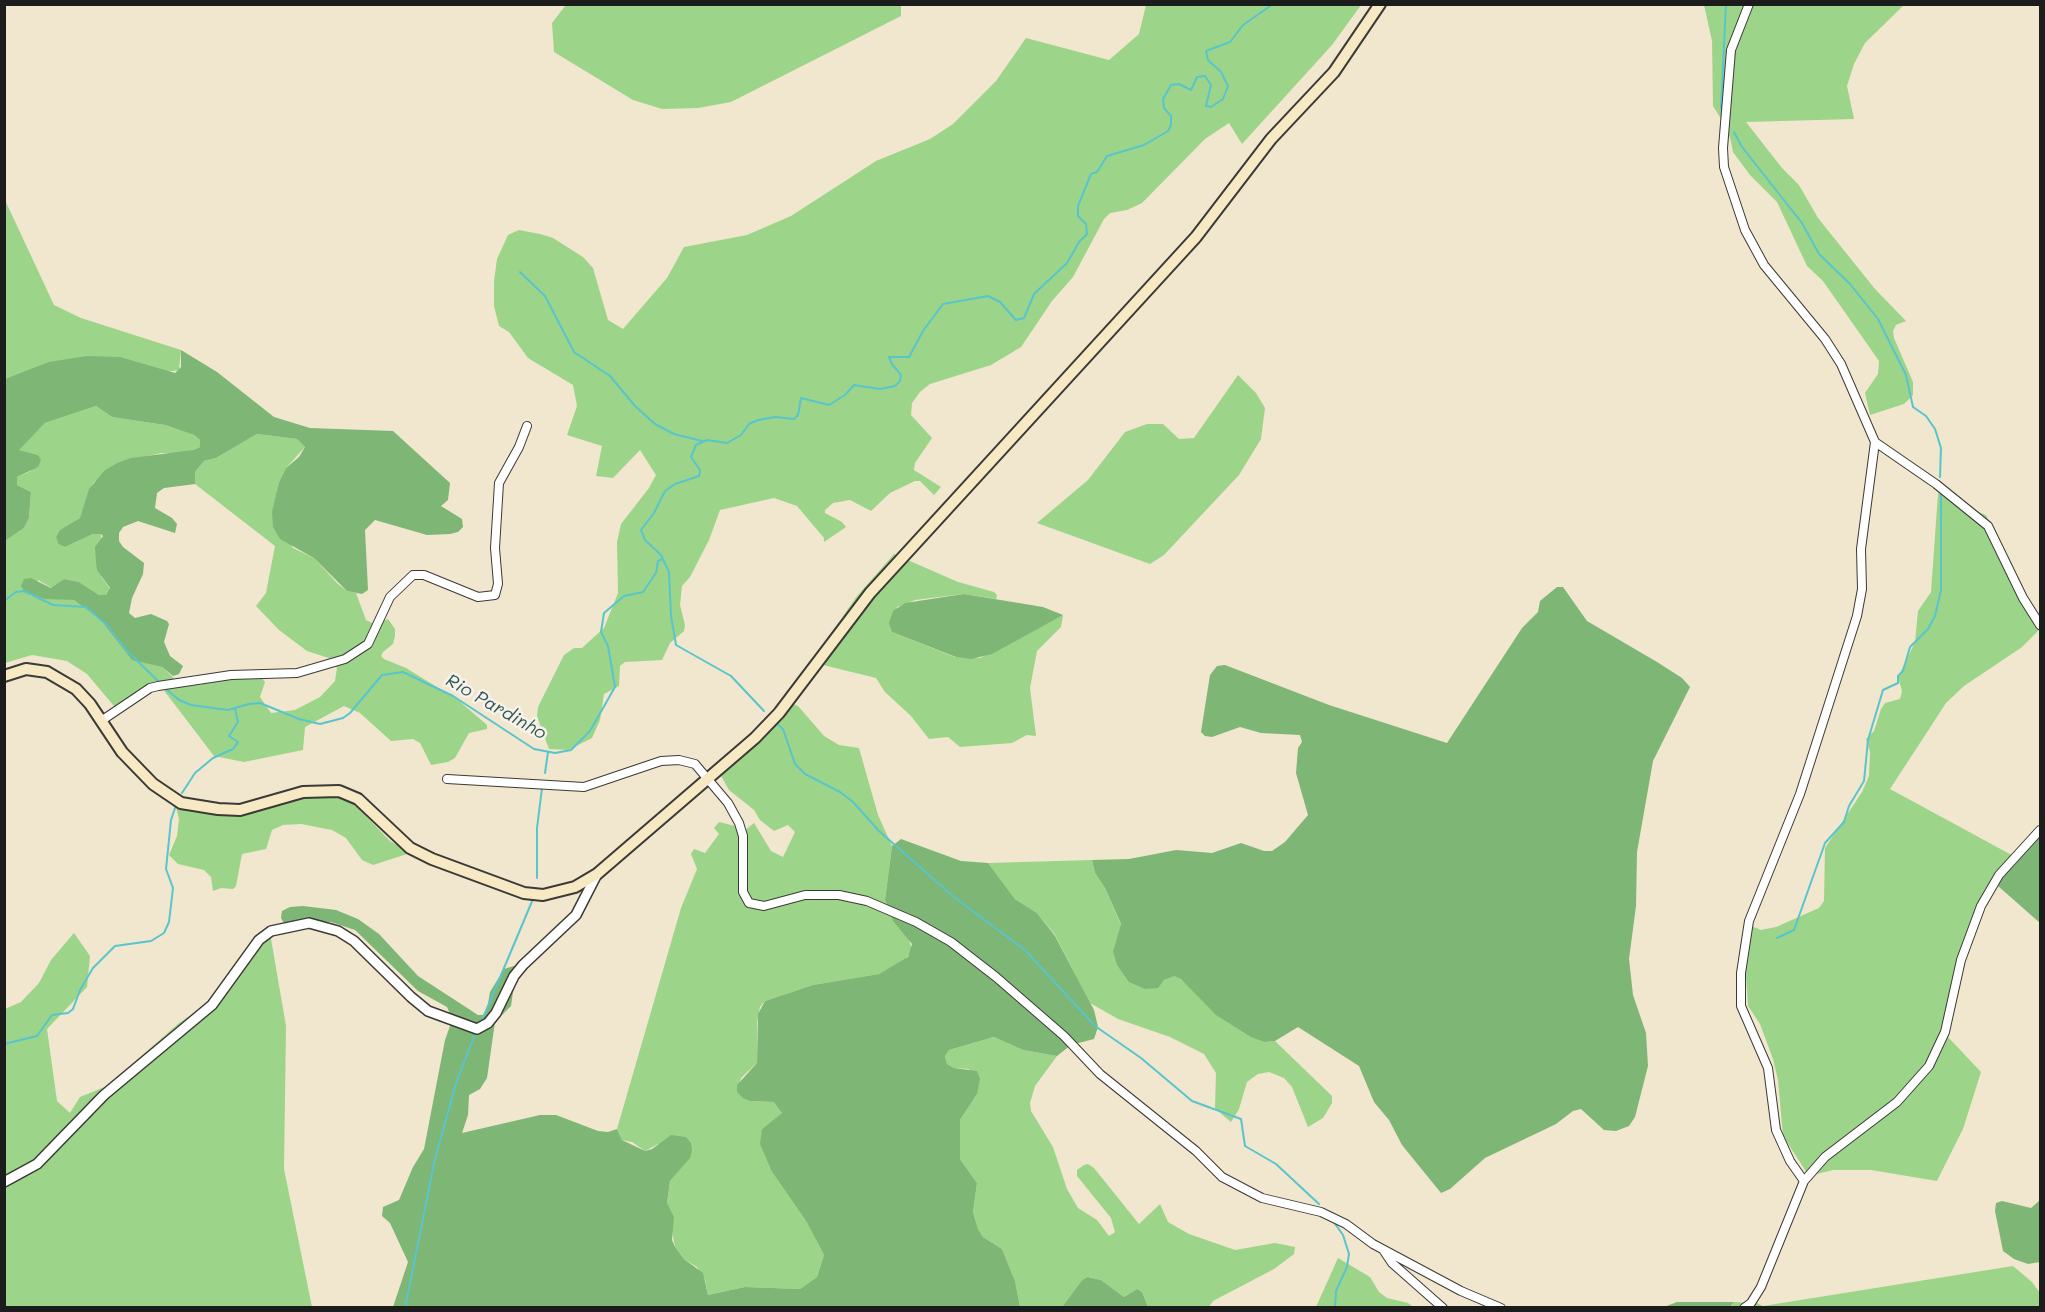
<!DOCTYPE html>
<style>
body{margin:0}
#map{position:relative;width:2045px;height:1312px;overflow:hidden;background:#f1e6ce;font-family:Mali,sans-serif}
canvas{display:block}
.frame{position:absolute;inset:0;border:6px solid #1c1c1c;pointer-events:none}
</style>
<div id="map">
<canvas width="2045" height="1312"></canvas>
<div class="frame"></div>
</div>
<script>
const g = document.querySelector('canvas').getContext('2d');
g.lineJoin = 'round';
function fill(path, color) {
  g.fillStyle = color;
  g.fill(path, 'evenodd');
}
function shape(rows) {
  const path = new Path2D();
  for (const r of rows) {
    path.moveTo(r[0], r[1]);
    for (let i = 2; i < r.length; i += 2) path.lineTo(r[i], r[i + 1]);
  }
  return path;
}
function trace(path, color, width, dash) {
  g.strokeStyle = color;
  g.lineWidth = width;
  g.lineCap = dash ? 'butt' : 'round';
  g.setLineDash(dash || []);
  g.stroke(path);
}
function drawText(font, color, halo, rows, align = 'center') {
  g.font = font + ' Mali,sans-serif';
  g.lineWidth = 5;
  g.setLineDash([]);
  g.textBaseline = 'middle';
  g.strokeStyle = halo;
  g.fillStyle = color;
  for (const [text, x, y, turn = 0] of rows) {
    g.save();
    g.translate(x, y);
    g.rotate((+turn || 0) * Math.PI / 180);
    g.textAlign = isNaN(turn) ? turn : align;
    if (halo) g.strokeText(text, 0, 0);
    g.fillText(text, 0, 0);
    g.restore();
  }
}
const green = shape([
 [566,5,566,4,901,5,901,16,731,102,698,108,662,109,633,100,554,52,552,23],
 [1146,5,1361,5,1332,45,1242,144,1229,123,1205,139,1142,203,1127,210,1110,213,1104,219,1073,277,1052,301,1021,347,991,365,930,384,920,392,912,403,911,415,932,438,915,463,914,470,941,487,934,495,920,481,915,481,890,493,871,511,850,500,833,503,825,510,825,513,842,522,846,527,824,542,824,538,797,506,774,498,720,510,709,540,690,577,682,586,680,605,685,625,684,631,670,643,662,660,625,662,620,666,619,686,604,694,600,720,592,738,568,750,549,749,537,716,538,707,564,655,574,648,582,648,604,628,618,593,617,542,621,524,649,488,656,475,640,450,613,478,596,476,602,446,567,435,577,406,573,385,528,358,509,332,499,326,494,306,494,281,497,259,508,235,519,230,540,234,553,238,583,257,593,268,608,320,623,329,667,278,684,247,747,235,791,216,876,161,930,139,953,124,996,81,1026,38,1109,60,1139,34],
 [1704,5,1904,5,1865,43,1854,64,1847,86,1854,119,1746,122,1782,168,1799,185,1818,218,1875,289,1906,321,1896,325,1893,331,1894,338,1913,382,1913,395,1904,404,1870,415,1865,393,1878,374,1879,361,1823,281,1807,266,1777,202,1750,175,1733,152,1730,137,1722,128,1723,122,1713,106,1712,41],
 [4,198,54,305,81,318,181,350,179,370,166,372,87,356,5,379],
 [1238,375,1256,393,1265,408,1261,439,1239,475,1164,555,1150,564,1037,523,1088,480,1125,432,1147,424,1163,424,1179,439,1194,438],
 [96,406,112,417,165,425,194,435,200,440,200,447,185,453,161,453,117,463,93,483,80,518,60,531,56,537,58,544,65,547,93,534,101,534,101,576,110,589,106,595,99,595,79,582,64,579,52,588,38,580,30,596,74,600,87,608,100,619,132,659,162,667,182,686,201,685,222,673,244,671,262,678,265,682,260,697,271,713,295,710,320,697,335,681,337,668,332,659,307,651,279,630,256,606,266,593,275,546,195,484,195,472,204,461,216,458,257,434,297,439,305,447,286,468,279,482,272,512,293,548,314,558,338,584,347,591,356,593,366,620,374,624,388,619,395,629,395,636,393,644,383,652,381,656,384,659,406,668,458,700,487,725,487,729,469,733,455,758,448,762,431,765,420,743,413,739,391,741,360,713,344,706,305,727,303,750,244,762,214,756,159,684,119,712,87,674,67,661,32,655,5,663,5,541,24,528,29,518,31,492,17,485,17,477,31,471,38,455,18,450,45,423],
 [1942,485,1973,510,1986,515,2027,600,2040,616,2040,629,2022,647,1964,686,1946,703,1890,789,2019,859,2005,874,1973,928,1961,966,1947,1036,1981,1072,1963,1129,1937,1181,1871,1170,1833,1170,1809,1176,1783,1136,1778,1080,1773,1059,1760,1024,1748,1006,1745,961,1749,925,1761,930,1776,927,1819,908,1824,901,1825,848,1862,792,1869,776,1870,752,1866,739,1874,731,1881,709,1885,703,1900,699,1902,691,1898,677,1915,642,1918,611,1931,592,1938,494],
 [894,554,958,582,994,592,997,595,996,599,964,594,915,600,897,607,892,632,955,657,980,658,1063,615,1061,627,1037,651,1030,688,1036,736,1027,735,1012,743,960,747,948,737,929,739,911,716,885,692,876,678,811,662,857,596],
 [784,698,799,707,824,736,839,745,859,748,878,815,892,846,885,900,888,911,908,936,912,950,905,960,879,974,813,985,765,1001,760,1007,757,1022,757,1063,741,1078,737,1092,750,1101,774,1102,780,1106,782,1114,762,1129,772,1172,806,1221,824,1255,817,1277,800,1289,745,1287,708,1295,705,1280,697,1267,684,1259,675,1247,667,1203,670,1181,690,1157,658,1144,645,1151,632,1142,622,1140,617,1129,681,908,697,869,691,854,694,849,705,853,719,834,714,828,719,822,739,827,743,832,754,823,771,851,783,857,795,832,788,825,774,831,760,820,754,810,729,790,716,767,742,746],
 [334,792,352,802,390,841,410,853,373,865,362,860,346,838,332,830,301,824,283,825,272,830,266,849,242,854,236,886,233,889,221,888,213,891,211,877,204,870,178,864,169,855,177,836,179,819,173,795,184,801,221,808],
 [1092,860,1095,873,1105,888,1121,925,1113,951,1164,980,1173,975,1181,979,1265,1042,1275,1041,1332,1096,1332,1103,1323,1118,1308,1127,1292,1087,1284,1078,1269,1072,1258,1074,1247,1082,1239,1109,1231,1122,1225,1117,1215,1108,1216,1073,1204,1054,1170,1037,1118,1019,1090,1003,1055,935,1037,913,1015,899,988,863],
 [265,930,270,933,286,1026,284,1169,312,1307,5,1308,5,1009,21,1002,39,983,51,960,74,933,90,956,87,987,47,1029,57,1101,70,1113,80,1097,107,1086,179,1023,209,1003],
 [994,1037,1023,1050,1057,1056,1035,1086,1030,1103,1031,1111,1053,1147,1067,1189,1078,1208,1097,1220,1109,1236,1115,1232,1111,1218,1077,1176,1077,1170,1084,1165,1088,1164,1094,1168,1139,1224,1160,1204,1168,1222,1189,1234,1235,1250,1275,1243,1295,1247,1294,1254,1274,1269,1213,1301,1209,1307,1148,1307,1142,1292,1137,1289,1124,1297,1101,1280,1089,1277,1082,1280,1062,1307,1020,1307,1015,1281,1002,1249,983,1237,978,1229,973,1212,977,1183,960,1159,960,1120,977,1094,969,1069,954,1068,947,1064,945,1056,949,1050],
 [1338,1258,1370,1277,1379,1292,1387,1298,1408,1303,1413,1307,1316,1307],
 [2013,1266,2032,1282,2040,1293,2040,1308,1730,1308,1734,1302,1757,1303,1763,1306]
]);
const forest = shape([
 [181,350,217,372,274,417,310,428,393,431,450,483,448,500,441,506,462,519,463,527,458,532,450,534,427,535,375,520,365,530,368,590,362,594,347,591,314,558,280,539,273,527,272,511,279,482,286,468,299,457,305,447,297,439,257,434,216,458,204,461,195,472,195,484,164,488,157,493,155,508,172,518,177,524,175,533,138,521,123,527,119,533,119,541,123,547,144,563,143,574,132,598,129,613,135,618,151,614,167,621,169,624,164,642,170,656,183,666,179,674,173,676,162,667,132,660,100,619,74,600,45,599,25,593,21,586,24,579,31,578,51,588,64,579,79,582,99,595,106,595,110,588,97,570,96,562,95,547,103,536,101,534,93,534,65,547,58,544,56,537,60,530,80,518,89,489,104,471,117,463,131,458,193,450,200,447,200,440,194,435,165,425,112,417,96,406,45,423,19,450,38,455,41,460,38,467,17,477,17,485,31,492,29,518,24,528,5,541,5,379,49,362,87,356,120,357,175,373,181,367],
 [1557,587,1563,587,1587,621,1657,662,1682,678,1690,687,1653,761,1637,852,1636,906,1629,959,1633,995,1646,1033,1648,1066,1635,1117,1629,1126,1616,1131,1604,1130,1581,1109,1573,1111,1556,1124,1485,1158,1450,1189,1441,1193,1402,1145,1389,1120,1374,1102,1359,1066,1298,1027,1275,1041,1265,1042,1251,1037,1216,1015,1181,979,1174,976,1164,980,1158,988,1145,989,1129,982,1117,965,1113,951,1121,924,1105,888,1095,873,1092,860,1129,859,1176,850,1212,853,1241,843,1264,851,1272,851,1285,842,1308,815,1296,773,1298,748,1302,742,1300,735,1261,733,1240,727,1212,737,1205,736,1201,732,1210,675,1217,666,1225,665,1329,705,1447,743,1522,628,1538,612,1540,601],
 [964,594,1043,607,1063,615,992,654,971,659,956,657,892,632,889,623,893,611,905,603],
 [2040,836,2040,923,1998,886,2005,874],
 [901,839,961,861,988,863,1015,899,1037,913,1055,936,1094,1010,1098,1027,1094,1039,1071,1045,1057,1056,1023,1050,994,1037,949,1050,945,1056,947,1064,954,1068,977,1071,980,1079,977,1094,960,1120,960,1159,977,1183,973,1212,978,1229,983,1237,1002,1249,1015,1281,1020,1307,393,1307,408,1262,390,1223,382,1216,383,1207,399,1200,413,1167,424,1149,445,1040,450,1026,450,1014,447,1007,418,991,355,930,331,922,312,921,285,925,281,918,282,911,290,907,303,906,336,910,358,919,379,934,418,976,478,1015,483,1015,487,1009,490,992,504,969,517,965,511,1006,495,1022,487,1078,480,1089,469,1095,468,1115,462,1133,540,1115,556,1115,598,1131,608,1132,617,1129,622,1140,645,1151,652,1149,671,1135,686,1137,691,1143,692,1150,690,1158,670,1181,667,1203,674,1217,672,1240,675,1247,684,1259,703,1273,708,1295,745,1287,800,1289,817,1277,824,1255,806,1221,772,1172,760,1144,762,1129,782,1113,774,1102,750,1101,743,1098,737,1092,737,1085,757,1063,758,1014,765,1001,813,985,879,974,908,957,912,944,893,921,885,900,892,846],
 [2040,1200,2040,1262,2028,1264,2014,1259,2003,1251,1995,1211,1996,1203,2002,1201,2031,1208],
 [1088,1277,1101,1280,1124,1297,1137,1289,1142,1292,1148,1307,1062,1307,1082,1280],
 [1677,1302,1734,1302,1730,1307,1664,1307]
]);
const stream = shape([
 [1721,108,1726,4],
 [1734,132,1742,147,1802,223,1819,254,1850,284,1878,319,1906,375,1913,407,1926,416,1935,429,1941,448,1940,477],
 [520,272,545,296,574,352,610,376,635,406,655,424,674,434,702,441],
 [4,601,16,592,24,591,53,605,86,607,107,625,126,650,159,682],
 [165,688,179,700,191,705,228,710,249,704,260,703,299,719,320,724,343,718,350,713,382,675,403,672,453,696,534,749,555,753,571,750,590,731,615,687,608,646,601,632,604,613,624,596,643,592,656,573,658,561,662,559],
 [764,711,731,676,676,645,671,616,669,572,661,555,645,540,641,530,654,513,665,491,675,484,699,476,700,470,691,457,696,445,707,440,727,443,741,435,749,424,758,420,775,417,794,419,798,415,801,398,829,405,845,395,854,385,880,389,895,386,900,381,901,375,892,364,889,357,909,357,923,331,943,304,988,296,1000,302,1016,320,1024,318,1034,294,1067,263,1079,242,1087,234,1086,224,1078,216,1078,206,1091,174,1097,172,1107,156,1144,145,1168,131,1171,125,1171,116,1164,108,1163,99,1171,85,1179,84,1191,90,1197,77,1205,76,1211,85,1206,106,1211,107,1223,99,1228,86,1221,72,1208,60,1206,51,1230,42,1243,25,1273,4],
 [775,722,783,729,795,764,805,774,840,792,853,802,879,831,954,897,1025,950,1095,1026,1141,1058,1192,1101,1241,1119,1245,1146,1276,1164,1319,1204],
 [545,773,548,752],
 [182,793,195,773,213,758,233,749,238,742,229,736,238,722,235,709],
 [537,878,537,828,542,788],
 [1777,938,1794,930,1825,843,1844,822,1849,806,1864,781,1868,740,1883,690,1898,683,1898,676,1903,671,1910,647,1928,629,1935,616,1941,590,1941,493],
 [483,1018,533,899],
 [4,1044,37,1036,52,1015,68,1013,73,1009,80,990,93,968,115,946,151,941,164,933,169,922,173,888,166,869,171,820,176,805],
 [1333,1221,1343,1235,1349,1254,1347,1267,1336,1291,1335,1308],
 [405,1308,435,1159,457,1080,476,1032]
]);
const minor = shape([
 [1749,4,1731,50,1723,148,1724,167,1745,230,1764,265,1825,339,1841,364,1875,442,1936,484,1988,526,2023,598,2040,625],
 [101,721,150,688,158,686,231,675,297,673,345,659,368,644,390,597,413,575,424,575,478,597,495,595,498,584,495,548,499,483,519,447,527,426],
 [447,779,584,787,661,761,679,760,695,764,728,803,739,823,743,836,743,892,749,903,764,906,805,895,839,895,867,901,916,922,951,942,996,977,1064,1036,1100,1074,1196,1151,1222,1177,1262,1198,1321,1212,1346,1224,1373,1244,1461,1291,1501,1308],
 [1804,1181,1790,1161,1776,1130,1768,1068,1741,1006,1741,973,1749,921,1800,794,1857,616,1862,589,1861,549,1875,442],
 [1384,1251,1392,1263,1443,1308],
 [1744,1308,1751,1303,1761,1287,1804,1181,1825,1157,1897,1102,1929,1066,1945,1032,1961,960,1981,906,1999,875,2040,830]
]);
const tertiary = shape([
 [4,1182,37,1164,104,1095,212,1005,259,940,271,931,309,923,338,931,354,941,411,997,428,1011,477,1029,488,1023,496,1013,514,976,523,965,576,915,597,874]
]);
const secondary = shape([
 [4,676,26,669,47,672,76,689,90,704,122,752,153,784,181,803,218,809,240,810,303,792,339,791,358,799,410,848,432,859,524,893,543,895,575,887,597,874,755,738,779,713,870,593,1196,237,1271,139,1334,72,1380,4]
]);
const waterNames = [
 ["Rio Pardinho",496,707,30]
];
fill(green, '#9cd589');
fill(forest, '#7db675');
trace(stream, '#58c5cd', 2);
trace(minor, '#3c3a37', 10);
trace(tertiary, '#3c3a37', 12);
trace(secondary, '#3c3a37', 14);
trace(minor, '#fff', 8);
trace(tertiary, '#fff', 9);
trace(secondary, '#f7e9c3', 10);
drawText('italic 18px', '#31575a', '#f7f3e8', waterNames);
</script>
